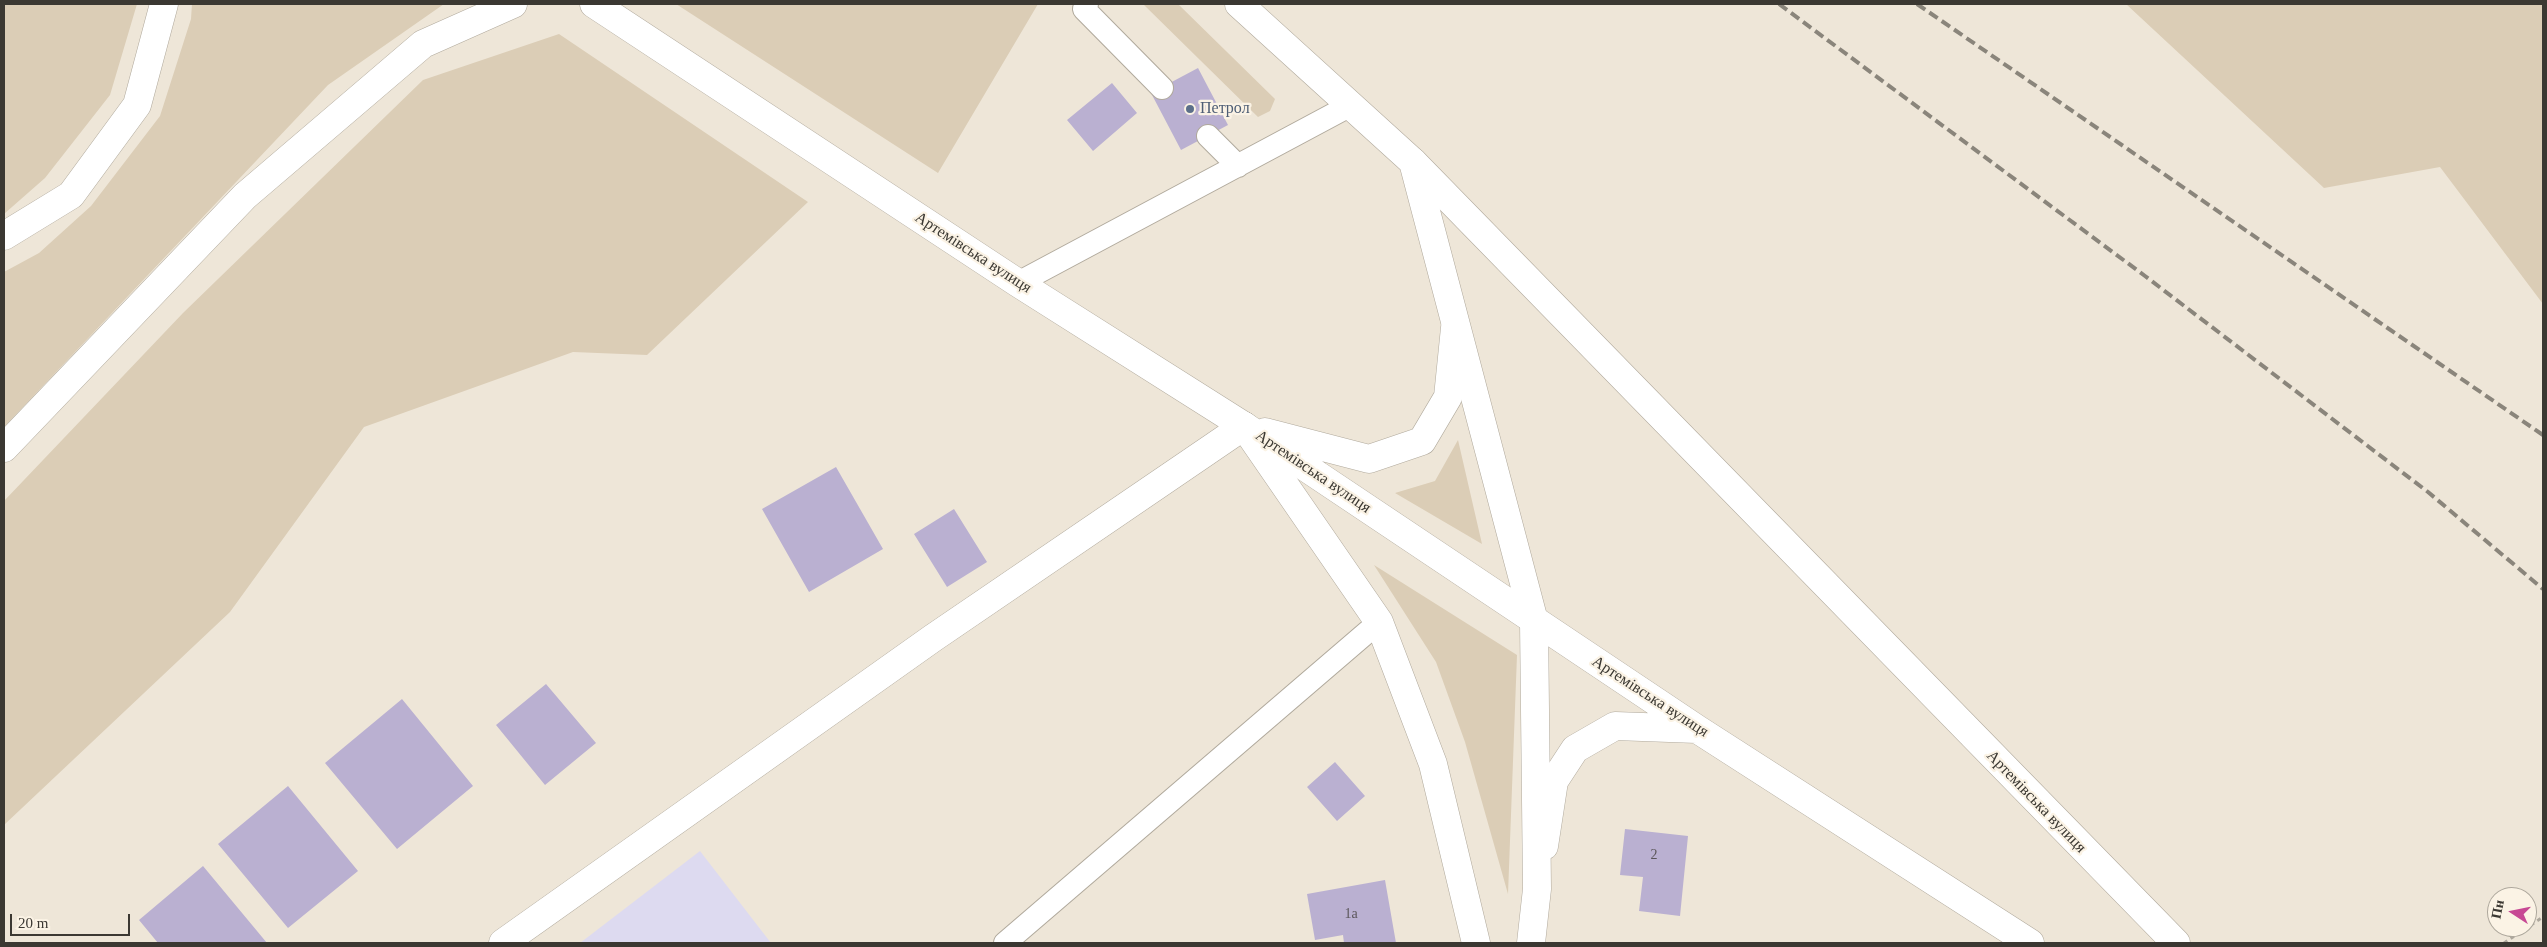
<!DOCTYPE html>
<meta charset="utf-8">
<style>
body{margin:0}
#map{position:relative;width:2547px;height:947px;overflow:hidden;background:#eee6d8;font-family:"Times New Roman",serif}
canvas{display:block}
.frame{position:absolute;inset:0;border:5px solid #3b3832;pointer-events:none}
.north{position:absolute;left:2487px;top:887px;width:50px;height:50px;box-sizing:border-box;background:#fbf3e5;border:1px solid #aea89d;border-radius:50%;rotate:281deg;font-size:14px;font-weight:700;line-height:20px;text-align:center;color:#3b3832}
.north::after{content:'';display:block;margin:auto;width:18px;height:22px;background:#c74894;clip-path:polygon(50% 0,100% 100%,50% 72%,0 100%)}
.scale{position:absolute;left:10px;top:914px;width:120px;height:22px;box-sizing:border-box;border:2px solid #3b3832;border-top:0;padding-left:6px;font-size:15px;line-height:18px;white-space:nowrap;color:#3b3832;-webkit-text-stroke:4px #fbf3e5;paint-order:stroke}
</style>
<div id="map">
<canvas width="2547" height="947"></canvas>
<div class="frame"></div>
<div class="north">Пн</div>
<div class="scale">20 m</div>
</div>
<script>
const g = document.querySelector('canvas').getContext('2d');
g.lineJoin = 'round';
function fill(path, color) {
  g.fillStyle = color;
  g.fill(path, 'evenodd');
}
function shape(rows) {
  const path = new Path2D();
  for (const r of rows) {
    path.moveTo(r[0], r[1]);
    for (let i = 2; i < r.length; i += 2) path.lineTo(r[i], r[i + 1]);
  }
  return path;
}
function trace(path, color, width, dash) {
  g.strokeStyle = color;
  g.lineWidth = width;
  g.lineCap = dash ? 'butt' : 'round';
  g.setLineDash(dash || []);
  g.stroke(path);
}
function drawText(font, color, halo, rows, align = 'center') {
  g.font = font + ' "Times New Roman",serif';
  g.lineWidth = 4.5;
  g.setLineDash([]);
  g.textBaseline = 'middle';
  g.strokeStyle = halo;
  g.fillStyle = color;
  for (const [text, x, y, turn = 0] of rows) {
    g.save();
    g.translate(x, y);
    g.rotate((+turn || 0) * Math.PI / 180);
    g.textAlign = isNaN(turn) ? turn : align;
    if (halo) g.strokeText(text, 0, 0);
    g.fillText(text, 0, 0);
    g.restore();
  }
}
const industrial = shape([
 [700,851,771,943,580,943]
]);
const green = shape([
 [4,4,137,4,110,95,45,178,4,214],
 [192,4,444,4,328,85,4,427,4,272,39,253,91,206,160,116,191,19],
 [676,4,1038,4,938,173],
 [1143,4,1178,4,1275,99,1270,111,1258,117],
 [2126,4,2543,4,2543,304,2440,167,2324,188],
 [559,34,808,202,647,355,573,352,364,427,230,612,4,825,4,501,183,313,423,80],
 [1458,440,1482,544,1395,493,1435,481],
 [1374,565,1517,655,1508,894,1465,742,1436,662]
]);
const building = shape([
 [1198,68,1228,125,1181,150,1151,93],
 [1112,83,1137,113,1093,151,1067,120],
 [836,467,883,549,809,592,762,509],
 [954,509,987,562,947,587,914,534],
 [546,684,596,743,545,785,496,725],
 [402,699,473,786,397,849,325,763],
 [1335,762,1365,796,1337,821,1307,787],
 [288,786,358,871,288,928,218,844],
 [1625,829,1688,836,1680,916,1639,911,1643,877,1620,875],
 [203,866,267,943,158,943,139,920],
 [1385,880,1396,943,1344,943,1343,935,1315,940,1307,894]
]);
const path = shape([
 [2504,943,2543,917]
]);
const service = shape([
 [1087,4,1084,9,1162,88],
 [1208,136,1238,166],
 [1018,283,1351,105],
 [1005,943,1379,622]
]);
const minor = shape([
 [503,943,933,638,1244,426]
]);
const tertiary = shape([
 [4,448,245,196,423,44,513,4]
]);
const secondary = shape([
 [1413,162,2176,943],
 [1244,426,1697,729,2030,943],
 [1265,432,1369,459,1422,441,1448,397,1455,328],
 [1544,846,1554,781,1575,749,1615,726,1697,729]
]);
const primary = shape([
 [594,4,1018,283,1244,426,1379,622,1433,764,1476,943],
 [1239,4,1413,162,1534,621,1537,889,1531,943],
 [4,236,71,195,137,105,164,4]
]);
const rail = shape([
 [1779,4,2145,276,2428,492,2543,589],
 [1917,4,2543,435]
]);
const markers = [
 [1190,109,5,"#5c6f8a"]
];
const numberNames = [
 ["2",1654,855],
 ["1а",1351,914]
];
const serviceNames = [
 ["Петрол",1200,109]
];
const streetNames = [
 ["Артемівська вулиця",973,253,33],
 ["Артемівська вулиця",1313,472,34],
 ["Артемівська вулиця",1650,697,33],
 ["Артемівська вулиця",2036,802,46]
];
fill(industrial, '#dddaf0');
fill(green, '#dbcdb6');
fill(building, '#bab0d1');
trace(service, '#b0a99c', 24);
trace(minor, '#b0a99c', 29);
trace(tertiary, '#b0a99c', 29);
trace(secondary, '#b0a99c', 29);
trace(primary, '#b0a99c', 29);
trace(path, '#ada79c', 3, [4, 4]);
trace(service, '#fff', 22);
trace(minor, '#fff', 28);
trace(tertiary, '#fff', 28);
trace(secondary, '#fff', 28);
trace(primary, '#fff', 28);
trace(rail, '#8a857b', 4, [10, 5]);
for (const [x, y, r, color] of markers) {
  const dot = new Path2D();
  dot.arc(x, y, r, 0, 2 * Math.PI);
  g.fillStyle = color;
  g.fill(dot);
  trace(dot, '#fbf3e5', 2);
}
drawText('14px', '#5b565a', null, numberNames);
drawText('16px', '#4e5e75', '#fbf3e5', serviceNames, 'left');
drawText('16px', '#3b3832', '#fbf3e5', streetNames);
</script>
